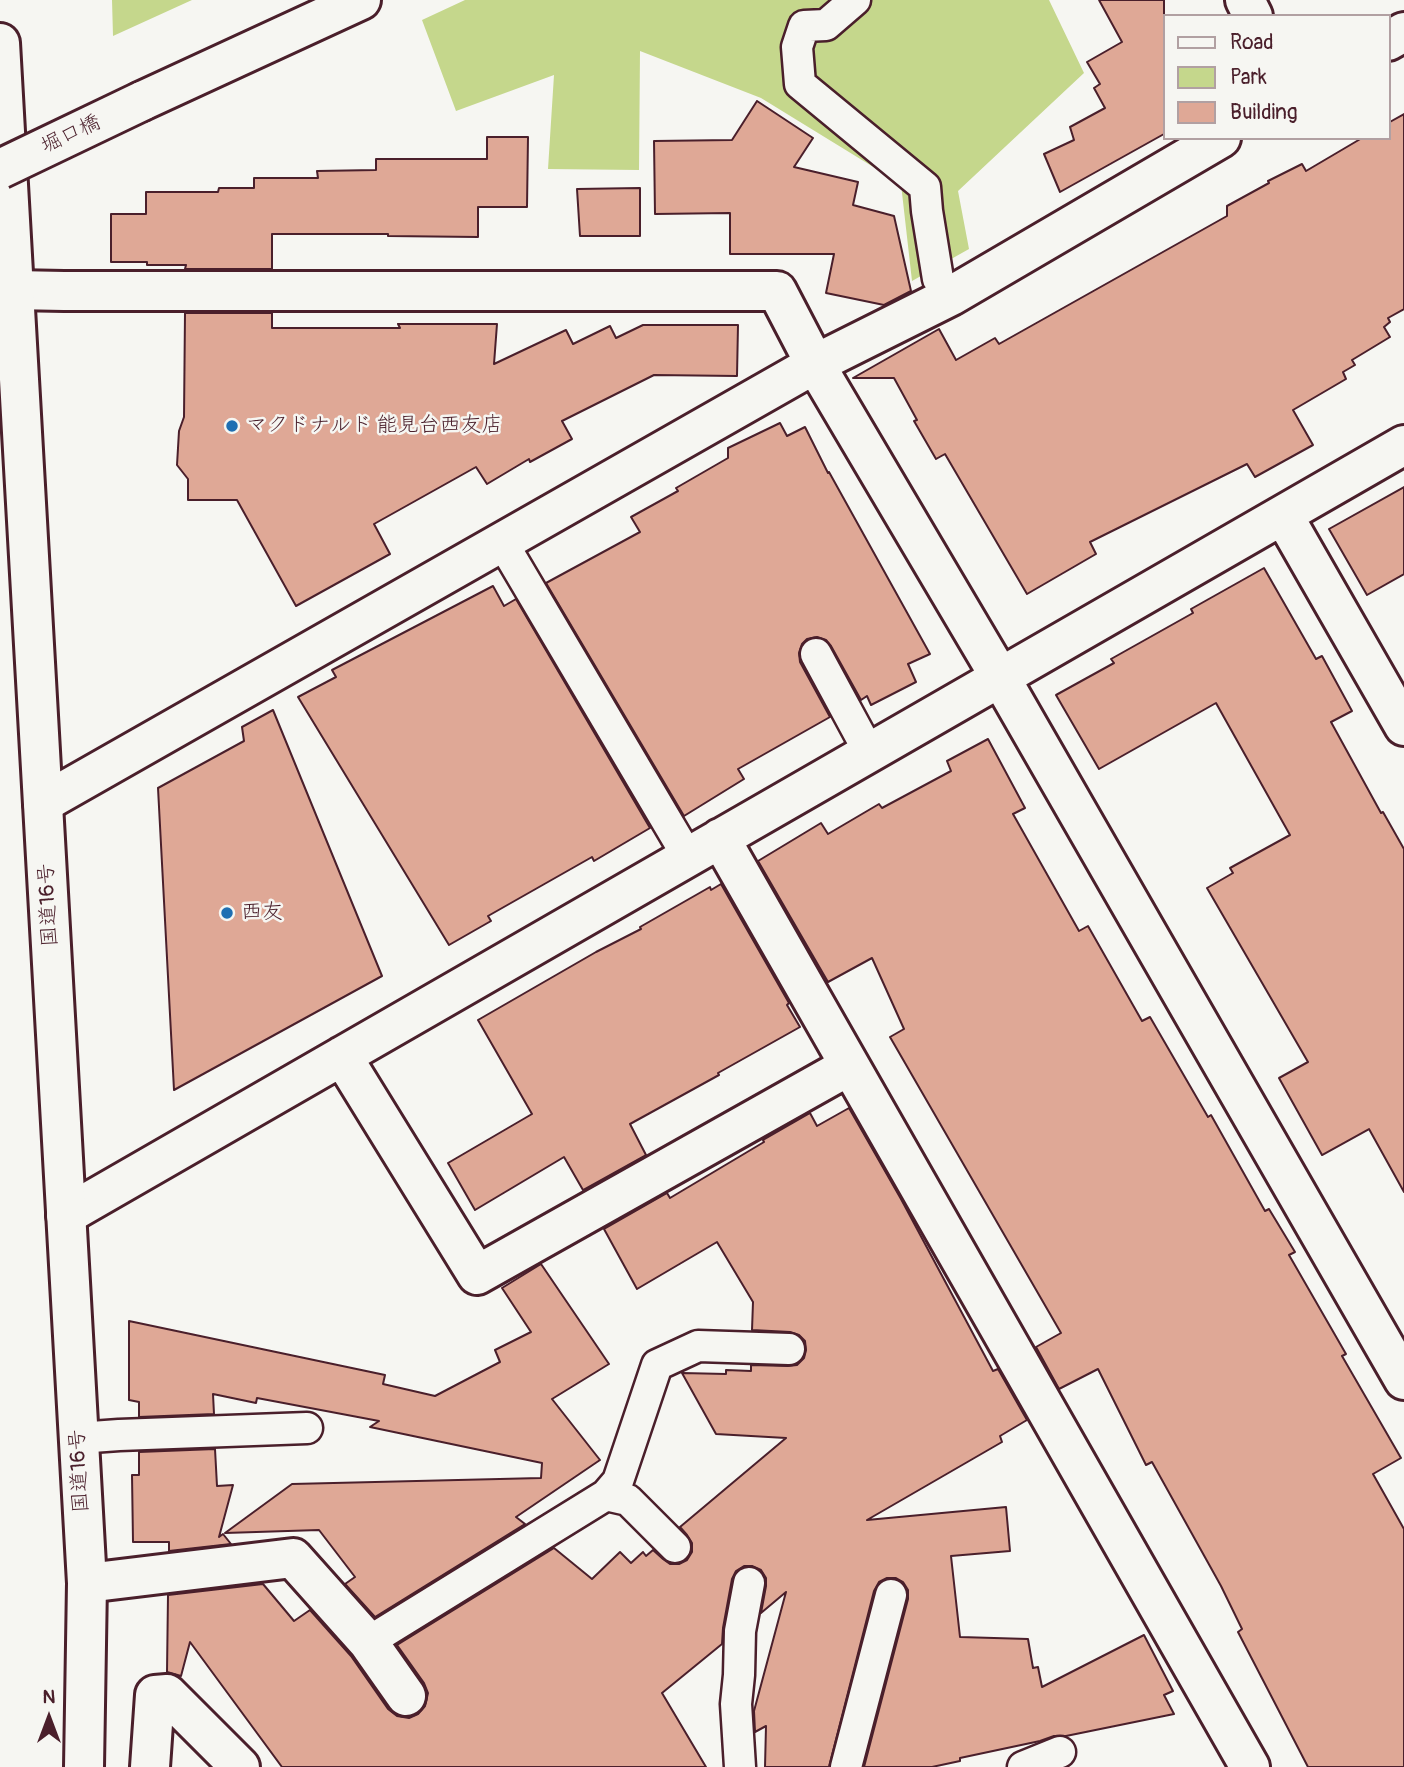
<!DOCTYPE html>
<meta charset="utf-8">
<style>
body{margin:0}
#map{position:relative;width:1404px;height:1767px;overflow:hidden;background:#f6f6f2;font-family:Pangolin,sans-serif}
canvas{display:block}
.legend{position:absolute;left:1163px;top:14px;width:228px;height:126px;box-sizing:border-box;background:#f6f6f2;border:2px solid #b1a0a2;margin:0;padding:9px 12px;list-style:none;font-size:21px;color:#4a1f2b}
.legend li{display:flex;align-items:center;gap:14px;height:35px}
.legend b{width:35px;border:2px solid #b1a0a2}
.north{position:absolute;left:14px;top:1683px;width:70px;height:70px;-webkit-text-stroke:5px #f6f6f2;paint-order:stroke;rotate:0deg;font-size:19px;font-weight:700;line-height:28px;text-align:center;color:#4a1f2b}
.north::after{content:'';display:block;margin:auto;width:24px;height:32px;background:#4a1f2b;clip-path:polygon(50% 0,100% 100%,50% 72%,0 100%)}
</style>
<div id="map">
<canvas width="1404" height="1767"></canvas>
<ul class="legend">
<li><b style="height:9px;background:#f6f6f2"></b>Road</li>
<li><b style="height:19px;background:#c5d78c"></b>Park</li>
<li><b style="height:19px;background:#dfa896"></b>Building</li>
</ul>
<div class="north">N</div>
</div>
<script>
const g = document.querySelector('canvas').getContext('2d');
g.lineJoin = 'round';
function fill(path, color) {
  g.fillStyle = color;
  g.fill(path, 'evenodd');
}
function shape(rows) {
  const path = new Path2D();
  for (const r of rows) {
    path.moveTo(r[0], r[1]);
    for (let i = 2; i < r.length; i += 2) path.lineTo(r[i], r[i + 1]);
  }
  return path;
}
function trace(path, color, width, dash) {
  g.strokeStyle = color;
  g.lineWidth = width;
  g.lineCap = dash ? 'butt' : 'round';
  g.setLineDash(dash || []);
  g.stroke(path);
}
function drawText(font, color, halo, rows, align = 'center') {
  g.font = font + ' Pangolin,"Klee One",sans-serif';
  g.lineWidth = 5;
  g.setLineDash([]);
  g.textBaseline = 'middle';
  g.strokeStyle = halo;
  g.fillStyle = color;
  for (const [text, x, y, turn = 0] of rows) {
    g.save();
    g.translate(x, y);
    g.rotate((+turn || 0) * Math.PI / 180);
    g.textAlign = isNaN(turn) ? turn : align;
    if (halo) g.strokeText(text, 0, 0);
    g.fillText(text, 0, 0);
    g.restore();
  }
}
const green = shape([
 [112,0,192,0,113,36],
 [465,0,1049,0,1084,73,958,191,969,249,912,281,901,184,761,98,640,51,639,170,548,169,554,75,456,111,422,20]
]);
const building = shape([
 [1099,0,1164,0,1164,134,1060,192,1044,154,1074,140,1070,127,1105,108,1094,88,1100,84,1087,62,1122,42,1099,0],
 [757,101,813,138,794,167,858,182,853,205,894,216,911,291,884,305,826,293,834,254,730,254,730,213,655,214,654,141,732,140,757,101],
 [1404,114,1404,309,1388,318,1390,322,1384,327,1390,337,1352,360,1355,365,1343,372,1346,379,1293,410,1313,445,1255,477,1247,464,1090,542,1096,554,1027,594,945,454,936,459,914,421,917,420,894,378,853,378,939,329,956,360,995,338,999,344,1227,216,1227,206,1269,183,1268,181,1302,164,1306,171,1362,138,1388,138,1388,123,1404,114],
 [487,137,528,137,527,207,478,207,478,237,388,236,388,234,272,234,272,269,185,269,186,265,147,265,147,262,111,262,111,214,146,214,146,192,218,192,219,188,254,188,254,178,318,178,317,171,376,170,376,159,487,159,487,137],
 [640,188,640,236,580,236,577,189,640,188],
 [185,313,272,313,272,328,400,328,398,324,497,324,494,364,566,330,573,344,610,326,616,338,643,325,738,325,737,376,654,375,562,421,572,439,530,462,529,459,487,484,476,467,374,524,390,554,296,606,237,500,188,500,188,479,177,465,179,431,184,417,185,313],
 [780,423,787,436,805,427,828,473,829,472,930,654,908,664,916,682,871,705,867,696,861,700,831,646,826,640,817,637,807,639,802,644,799,653,800,662,830,717,738,769,744,779,684,816,546,583,640,532,631,517,678,491,676,488,728,458,728,448,780,423],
 [1404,487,1404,574,1367,595,1329,529,1404,487],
 [1264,568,1316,659,1322,656,1352,711,1331,722,1381,813,1383,812,1404,849,1404,1192,1369,1129,1322,1155,1279,1078,1308,1062,1207,888,1233,873,1230,868,1290,835,1216,703,1099,769,1056,695,1114,663,1111,659,1193,613,1191,609,1264,568],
 [493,586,504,606,516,599,650,828,594,861,592,857,488,916,491,921,449,945,298,697,336,677,332,670,493,586],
 [273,710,382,976,174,1090,158,788,244,741,242,727,273,710],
 [988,739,1025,808,1013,814,1079,931,1088,926,1142,1021,1150,1017,1208,1117,1211,1115,1265,1211,1269,1209,1295,1252,1289,1255,1346,1354,1342,1356,1401,1458,1373,1474,1404,1529,1404,1767,1308,1767,1238,1632,1242,1629,1221,1586,1152,1462,1146,1465,1098,1369,1059,1389,1036,1347,1061,1333,890,1037,904,1029,872,958,828,982,758,861,821,823,828,834,879,804,882,808,951,771,947,761,988,739],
 [721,884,789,1003,787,1005,800,1027,718,1073,719,1075,630,1124,646,1155,583,1190,564,1157,475,1210,448,1163,532,1114,478,1020,596,952,641,929,640,927,710,887,711,890,721,884],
 [849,1108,901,1199,993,1371,998,1369,1027,1420,1000,1436,1002,1442,867,1520,1006,1507,1010,1551,951,1556,960,1637,1028,1639,1033,1668,1038,1667,1042,1687,1144,1635,1173,1691,1164,1695,1174,1714,1066,1736,1054,1736,1040,1741,960,1758,960,1761,932,1767,864,1767,908,1599,908,1590,903,1582,896,1578,887,1578,879,1582,874,1591,829,1767,765,1767,766,1726,755,1732,754,1711,786,1592,761,1613,766,1586,766,1578,761,1570,752,1566,744,1566,736,1571,732,1579,723,1628,722,1644,662,1693,706,1767,282,1767,190,1642,181,1676,167,1672,168,1595,263,1584,294,1621,310,1610,351,1656,388,1709,397,1716,409,1718,418,1714,425,1706,428,1693,424,1683,397,1645,554,1548,592,1579,620,1552,631,1563,643,1552,646,1556,653,1550,663,1559,670,1564,679,1564,687,1560,692,1552,692,1543,687,1535,680,1527,786,1438,716,1434,682,1373,726,1374,726,1370,751,1371,751,1365,788,1366,797,1365,804,1358,806,1350,805,1341,799,1335,790,1332,752,1330,753,1302,717,1242,637,1289,604,1229,667,1193,670,1198,764,1142,763,1140,810,1113,817,1126,849,1108],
 [541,1264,609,1364,552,1399,600,1460,516,1517,525,1524,375,1617,345,1584,355,1577,319,1530,225,1533,292,1484,541,1478,542,1463,370,1427,379,1421,257,1398,256,1403,213,1394,214,1414,139,1417,139,1402,129,1400,129,1321,385,1375,383,1384,435,1396,500,1362,495,1350,531,1332,502,1288,541,1264],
 [215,1449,217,1486,233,1485,219,1537,223,1534,231,1544,169,1551,169,1542,133,1542,132,1475,139,1475,139,1452,215,1449]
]);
const service = shape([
 [855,0,826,25,804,26,797,47,800,84,925,187,927,211,938,279,951,296],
 [502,542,688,857],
 [816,654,869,752],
 [78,1438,119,1435,307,1428],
 [606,1495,628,1500,675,1547],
 [368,1642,606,1495,618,1481,657,1365,698,1346,789,1349],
 [740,1767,736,1704,739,1675,740,1631,749,1583],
 [846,1767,891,1595],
 [1023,1767,1060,1752]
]);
const minor = shape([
 [1245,0,1253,16],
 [1388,41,1404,32],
 [14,290,64,291,777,291,815,364,1000,677,1404,1380],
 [1283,515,1404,726],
 [43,803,815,364,951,296,1221,138],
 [720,838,1250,1767],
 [342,1056,477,1275,849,1066],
 [66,1215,1404,445],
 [87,1583,293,1558,368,1642,406,1696],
 [150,1767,155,1695,167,1694,240,1767]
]);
const tertiary = shape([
 [142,101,361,0]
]);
const trunk = shape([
 [0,43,87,1583,84,1767]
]);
const tertiaryBridge = shape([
 [0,169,142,101]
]);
const markers = [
 [232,426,7,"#1f6fb2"],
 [227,913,7,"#1f6fb2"]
];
const streetNames = [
 ["堀口橋",71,135,-25],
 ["国道16号",49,905,-93],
 ["国道16号",80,1471,-93]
];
const poiNames = [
 ["マクドナルド 能見台西友店",246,426],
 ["西友",241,913]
];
fill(green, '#c5d78c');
fill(building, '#dfa896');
trace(building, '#4a1f2b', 2);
trace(service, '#4a1f2b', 35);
trace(minor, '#4a1f2b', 44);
trace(tertiary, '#4a1f2b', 44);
trace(trunk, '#4a1f2b', 44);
trace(service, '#f6f6f2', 30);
trace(minor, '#f6f6f2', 38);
trace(tertiary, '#f6f6f2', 38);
trace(trunk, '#f6f6f2', 38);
trace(tertiaryBridge, '#4a1f2b', 44, []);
trace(tertiaryBridge, '#f6f6f2', 38);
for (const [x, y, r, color] of markers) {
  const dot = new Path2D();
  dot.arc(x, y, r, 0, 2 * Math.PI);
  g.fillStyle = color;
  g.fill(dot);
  trace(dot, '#f6f6f2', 2.5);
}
drawText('21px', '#4a1f2b', '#f6f6f2', streetNames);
drawText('21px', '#4a1f2b', '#f6f6f2', poiNames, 'left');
</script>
